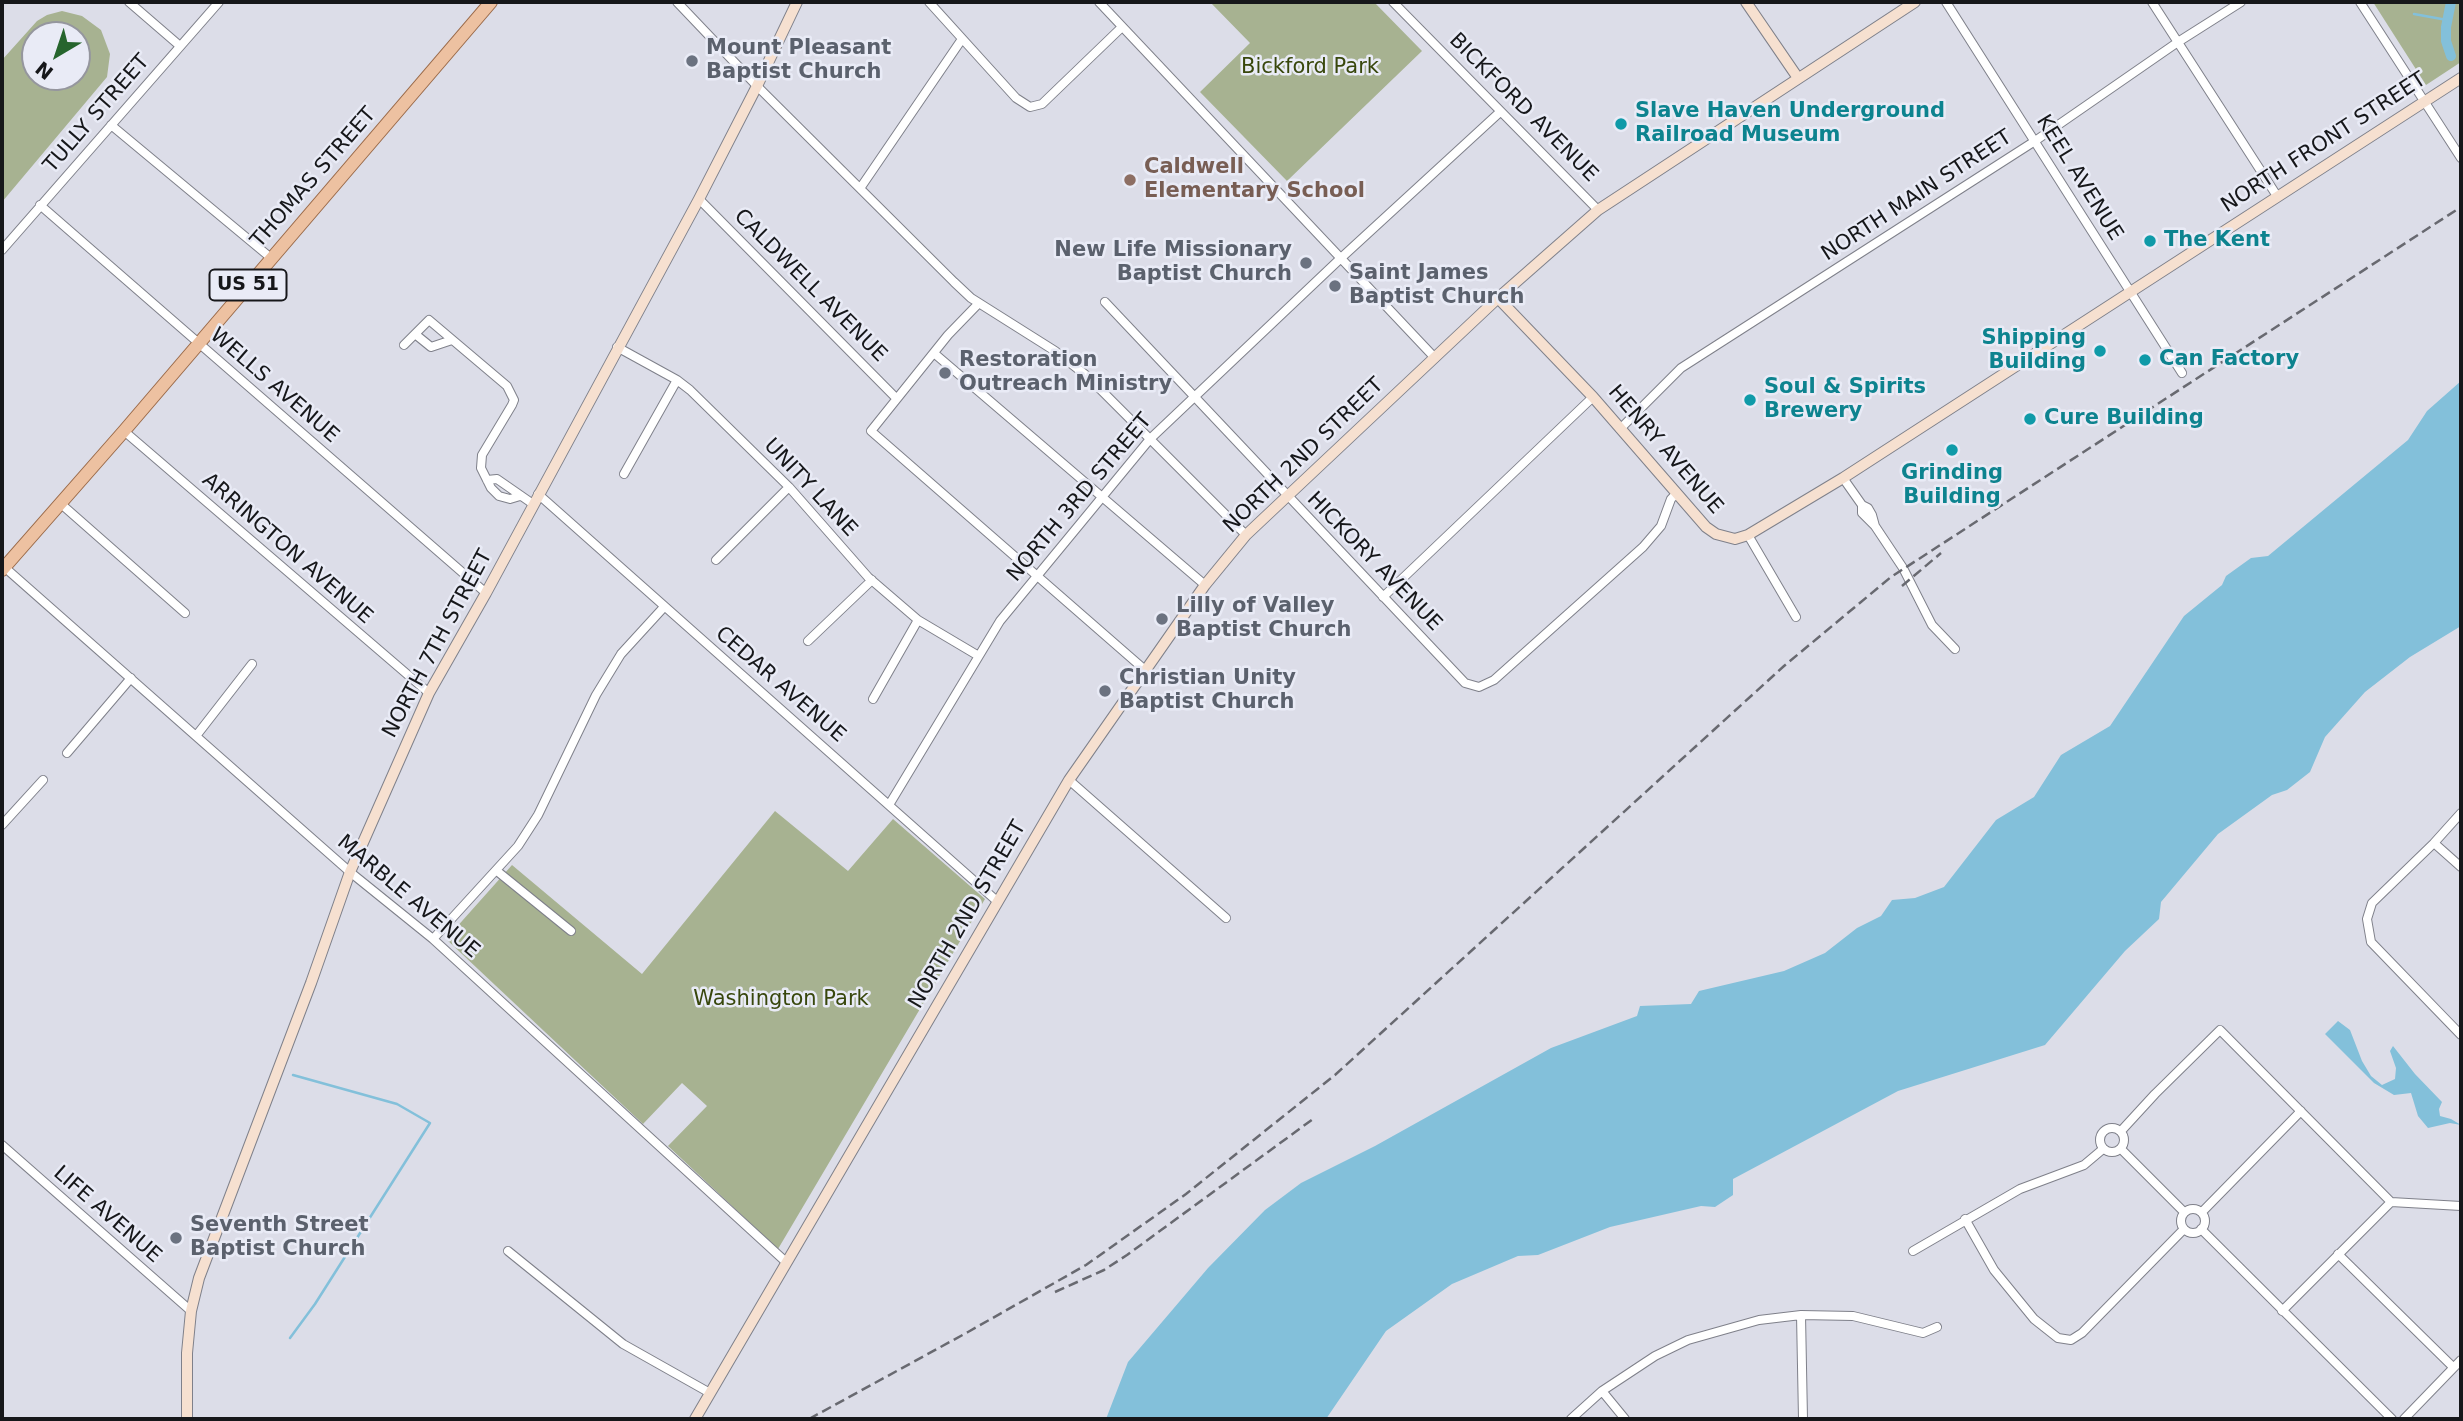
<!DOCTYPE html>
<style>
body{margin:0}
#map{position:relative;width:2463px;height:1421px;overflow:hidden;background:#dcdde8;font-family:"DejaVu Sans",sans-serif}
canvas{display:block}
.frame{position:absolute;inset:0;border:4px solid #16171a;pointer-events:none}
.north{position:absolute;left:21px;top:21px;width:70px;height:70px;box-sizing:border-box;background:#e9ebf6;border:2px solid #95969e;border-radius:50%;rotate:219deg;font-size:19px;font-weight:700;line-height:28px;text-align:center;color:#16171a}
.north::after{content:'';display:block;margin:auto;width:24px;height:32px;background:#26652d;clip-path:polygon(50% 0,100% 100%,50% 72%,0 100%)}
</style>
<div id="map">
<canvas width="2463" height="1421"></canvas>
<div class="frame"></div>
<div class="north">N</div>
</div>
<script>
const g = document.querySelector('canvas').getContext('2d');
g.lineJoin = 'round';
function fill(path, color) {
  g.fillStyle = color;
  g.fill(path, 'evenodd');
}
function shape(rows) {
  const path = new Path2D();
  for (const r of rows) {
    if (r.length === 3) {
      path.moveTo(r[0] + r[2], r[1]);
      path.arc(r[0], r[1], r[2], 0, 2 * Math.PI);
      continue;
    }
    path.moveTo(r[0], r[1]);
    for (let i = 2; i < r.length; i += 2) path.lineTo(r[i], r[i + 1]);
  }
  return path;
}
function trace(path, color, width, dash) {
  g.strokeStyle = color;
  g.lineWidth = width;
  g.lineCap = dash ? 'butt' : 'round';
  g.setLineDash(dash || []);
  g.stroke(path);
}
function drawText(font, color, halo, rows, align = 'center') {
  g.font = font + ' "DejaVu Sans",sans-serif';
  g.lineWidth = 5;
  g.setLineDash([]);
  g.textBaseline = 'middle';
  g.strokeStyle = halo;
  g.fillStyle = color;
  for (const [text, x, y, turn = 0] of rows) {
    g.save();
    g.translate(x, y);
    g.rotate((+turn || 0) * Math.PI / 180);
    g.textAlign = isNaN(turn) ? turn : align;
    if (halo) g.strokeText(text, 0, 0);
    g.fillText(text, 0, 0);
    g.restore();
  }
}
const green = shape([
 [1210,2,1374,2,1422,51,1287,181,1200,92,1250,43],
 [2373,2,2461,2,2461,62,2426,85],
 [62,11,82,16,101,30,110,54,107,77,2,202,2,60,37,21,47,15],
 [35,35,77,35,77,77,35,77],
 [775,811,848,871,893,819,985,899,778,1249,668,1146,707,1106,682,1083,643,1124,446,939,512,865,642,974]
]);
const water = shape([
 [2461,381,2461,626,2410,657,2365,692,2325,737,2310,772,2287,790,2272,795,2218,834,2161,902,2159,919,2125,951,2045,1045,1898,1091,1733,1179,1733,1195,1715,1207,1701,1206,1610,1227,1538,1255,1518,1256,1452,1284,1386,1331,1326,1419,1106,1419,1128,1362,1208,1268,1265,1210,1301,1183,1375,1146,1551,1048,1637,1016,1640,1006,1691,1004,1699,991,1784,971,1825,953,1857,928,1881,916,1892,900,1915,898,1944,887,1996,820,2034,797,2061,755,2110,726,2184,616,2222,585,2226,576,2251,558,2268,556,2408,440,2427,411],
 [2338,1021,2350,1030,2362,1061,2371,1076,2382,1085,2395,1079,2396,1068,2390,1051,2393,1046,2415,1074,2442,1102,2439,1109,2440,1116,2451,1119,2461,1125,2450,1123,2428,1128,2418,1116,2411,1093,2394,1095,2374,1083,2325,1034]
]);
const stream = shape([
 [2414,14,2447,20],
 [290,1338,315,1304,430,1123,397,1104,293,1075]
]);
const canal = shape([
 [2451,2,2446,27,2446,41,2451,56]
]);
const street = shape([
 [129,2,180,46],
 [677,2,757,86,954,282,971,298,1055,351,1087,376,1246,535],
 [929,2,1016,98,1030,107,1042,104,1122,27],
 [1099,2,1435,358],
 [1393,2,1598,210],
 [1946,2,2182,373],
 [2152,2,2277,196],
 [2360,2,2461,158],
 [111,125,271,258],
 [861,187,962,39],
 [699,199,896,398],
 [40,205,486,593],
 [2,250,219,2],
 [1105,302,1465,683,1479,687,1494,680,1643,547,1661,526,1671,499,1677,493],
 [979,303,948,335,871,431,1145,670],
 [415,334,431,347,452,340],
 [404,345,429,320,507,386,514,400,512,405,482,455,481,468,491,488,499,496,510,499,520,496],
 [617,347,677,380,690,390,789,487,868,577,918,620,977,655],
 [935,354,1205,585],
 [1620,429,1681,368,2035,141,2178,42,2241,2],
 [124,431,429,693],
 [624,474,677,380],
 [1843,478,1862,505,1862,513,1875,526,1903,568,1932,625,1955,649],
 [487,480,497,479,533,504],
 [538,494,998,902],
 [60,503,185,613],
 [1862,505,1868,508,1872,515,1875,526],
 [1748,535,1796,617],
 [716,560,789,487],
 [2,565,350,872,433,939,786,1262],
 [1383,597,1593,397],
 [808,641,872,580],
 [873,699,918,620],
 [196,736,252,664],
 [67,753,131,678],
 [1069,780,1226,918],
 [889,805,1000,621,1150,439,1341,258,1500,112],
 [2461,813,2434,843,2372,903,2367,919,2371,942,2461,1035],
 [2,825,43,780],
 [2434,843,2461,867],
 [497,871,571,931],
 [433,939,518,846,538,815,596,695,621,654,664,607],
 [2112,1140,12],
 [2121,1131,2155,1094,2220,1030,2391,1202],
 [2,1145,191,1311],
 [2121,1149,2184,1212],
 [2193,1221,12],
 [2202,1212,2301,1111],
 [1965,1219,1994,1270,2034,1319,2058,1338,2071,1340,2082,1333,2184,1229],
 [2201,1229,2392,1419],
 [508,1251,623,1344,710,1393],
 [1913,1251,2020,1189,2084,1165,2103,1149],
 [2338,1254,2453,1367],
 [2282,1311,2391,1202,2461,1206],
 [1801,1315,1803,1419],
 [1602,1391,1625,1419],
 [1571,1419,1602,1391,1655,1356,1688,1340,1759,1320,1801,1315,1853,1316,1923,1333,1937,1327],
 [2404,1419,2461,1360]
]);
const secondary = shape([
 [1746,2,1798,78],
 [1498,298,1593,397,1706,527,1716,534,1735,539,1748,535,1843,478,2461,78],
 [187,1419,187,1353,191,1311,199,1278,311,983,350,872,429,693,486,593,699,199,757,86,797,2],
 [695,1419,1069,780,1205,585,1246,535,1498,298,1598,210,1915,2]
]);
const primary = shape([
 [2,570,124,431,491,2]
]);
const rail = shape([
 [1902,586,1941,553],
 [1055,1292,1104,1270,1127,1255,1313,1119],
 [809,1419,968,1332,1086,1265,1186,1194,1335,1075,1784,666,1891,577,2461,207]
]);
const markers = [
 [692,61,7,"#6b7280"],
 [1621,124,7,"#0f9aa8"],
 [1130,180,7,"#8d6e63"],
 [2150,241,7,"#0f9aa8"],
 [1306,263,7,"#6b7280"],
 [1335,286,7,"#6b7280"],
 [2100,351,7,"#0f9aa8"],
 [2145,360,7,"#0f9aa8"],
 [945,373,7,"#6b7280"],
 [1750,400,7,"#0f9aa8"],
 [2030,419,7,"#0f9aa8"],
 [1952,450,7,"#0f9aa8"],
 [1162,619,7,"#6b7280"],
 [1105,691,7,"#6b7280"],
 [176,1238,7,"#6b7280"]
];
const shields = [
 [248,285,77]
];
const shieldNames = [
 ["US 51",248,285]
];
const worshipNames = [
 ["Mount Pleasant",706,49],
 ["Baptist Church",706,73],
 ["New Life Missionary",1292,251,"right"],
 ["Baptist Church",1292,275,"right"],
 ["Saint James",1349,274],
 ["Baptist Church",1349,298],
 ["Restoration",959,361],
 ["Outreach Ministry",959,385],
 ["Lilly of Valley",1176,607],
 ["Baptist Church",1176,631],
 ["Christian Unity",1119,679],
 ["Baptist Church",1119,703],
 ["Seventh Street",190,1226],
 ["Baptist Church",190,1250]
];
const parkNames = [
 ["Bickford Park",1310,68],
 ["Washington Park",781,1000]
];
const streetNames = [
 ["BICKFORD AVENUE",1523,108,45],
 ["TULLY STREET",97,114,-49],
 ["NORTH FRONT STREET",2324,143,-33],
 ["THOMAS STREET",314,178,-49],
 ["KEEL AVENUE",2079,178,58],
 ["NORTH MAIN STREET",1917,196,-33],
 ["CALDWELL AVENUE",810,286,45],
 ["WELLS AVENUE",274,386,41],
 ["HENRY AVENUE",1665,450,49],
 ["NORTH 2ND STREET",1304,456,-44],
 ["UNITY LANE",810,488,47],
 ["NORTH 3RD STREET",1080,498,-50],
 ["ARRINGTON AVENUE",287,549,41],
 ["HICKORY AVENUE",1374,562,46],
 ["NORTH 7TH STREET",438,644,-62],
 ["CEDAR AVENUE",780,685,41],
 ["MARBLE AVENUE",408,897,40],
 ["NORTH 2ND STREET",968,915,-60],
 ["LIFE AVENUE",107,1215,41]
];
const cultureNames = [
 ["Slave Haven Underground",1635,112],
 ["Railroad Museum",1635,136],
 ["The Kent",2164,241],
 ["Shipping",2086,339,"right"],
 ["Building",2086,363,"right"],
 ["Can Factory",2159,360],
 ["Soul & Spirits",1764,388],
 ["Brewery",1764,412],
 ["Cure Building",2044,419],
 ["Grinding",1952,474,"center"],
 ["Building",1952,498,"center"]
];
const educationNames = [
 ["Caldwell",1144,168],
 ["Elementary School",1144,192]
];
fill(green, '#a7b291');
fill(water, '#83c0da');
trace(stream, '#83c0da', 2.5);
trace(canal, '#83c0da', 10);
trace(street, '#7f808a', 10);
trace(secondary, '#7f808a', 12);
trace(primary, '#9a6a49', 14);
trace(street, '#fff', 8);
trace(secondary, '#f6e0d0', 10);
trace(primary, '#edc1a1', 12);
trace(rail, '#686970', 2.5, [10, 5]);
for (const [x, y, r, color] of markers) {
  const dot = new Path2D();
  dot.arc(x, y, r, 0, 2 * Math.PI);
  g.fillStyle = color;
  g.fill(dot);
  trace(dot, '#e9ebf6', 2.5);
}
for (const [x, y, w] of shields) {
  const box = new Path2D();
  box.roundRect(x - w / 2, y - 15.5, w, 31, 5);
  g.fillStyle = '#e9ebf6';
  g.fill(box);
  trace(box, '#16171a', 2);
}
drawText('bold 19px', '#16171a', null, shieldNames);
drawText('bold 21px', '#5b616d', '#e9ebf6', worshipNames, 'left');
drawText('21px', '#38470c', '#e9ebf6', parkNames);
drawText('21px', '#16171a', '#e9ebf6', streetNames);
drawText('bold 21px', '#0d838f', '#e9ebf6', cultureNames, 'left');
drawText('bold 21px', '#785e54', '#e9ebf6', educationNames, 'left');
</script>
